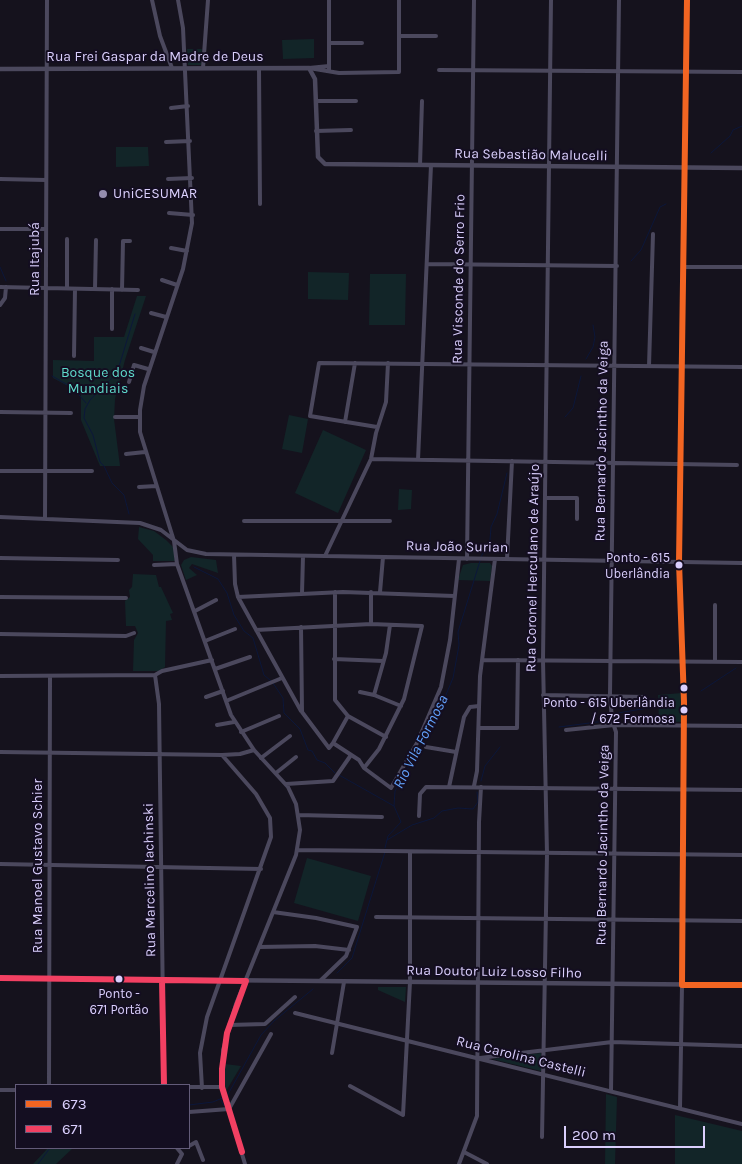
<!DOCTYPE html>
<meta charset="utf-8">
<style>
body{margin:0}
#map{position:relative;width:742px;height:1164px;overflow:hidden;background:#15121d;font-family:Karla,sans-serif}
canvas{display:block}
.legend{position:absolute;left:15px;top:1084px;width:175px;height:65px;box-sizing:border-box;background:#140e21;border:1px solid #635b79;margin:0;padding:6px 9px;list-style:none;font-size:15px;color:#dacffd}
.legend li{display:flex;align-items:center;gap:10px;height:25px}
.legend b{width:25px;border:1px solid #635b79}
.scale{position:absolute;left:564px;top:1126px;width:141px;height:22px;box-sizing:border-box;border:2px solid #dacffd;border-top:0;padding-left:6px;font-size:15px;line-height:18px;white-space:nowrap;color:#dacffd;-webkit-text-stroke:4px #140e21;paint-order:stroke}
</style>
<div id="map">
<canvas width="742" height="1164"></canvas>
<ul class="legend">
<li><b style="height:6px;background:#f26522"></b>673</li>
<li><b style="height:6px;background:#f24062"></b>671</li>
</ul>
<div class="scale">200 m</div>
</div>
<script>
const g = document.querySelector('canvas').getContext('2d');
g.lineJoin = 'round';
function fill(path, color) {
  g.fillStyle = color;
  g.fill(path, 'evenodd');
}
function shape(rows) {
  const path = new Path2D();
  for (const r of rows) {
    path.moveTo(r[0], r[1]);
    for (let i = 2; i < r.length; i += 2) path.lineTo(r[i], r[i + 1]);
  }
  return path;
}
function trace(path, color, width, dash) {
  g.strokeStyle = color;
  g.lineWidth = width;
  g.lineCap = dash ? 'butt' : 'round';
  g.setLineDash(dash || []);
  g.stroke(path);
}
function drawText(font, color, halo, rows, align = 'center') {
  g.font = font + ' Karla,sans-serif';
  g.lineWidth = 4;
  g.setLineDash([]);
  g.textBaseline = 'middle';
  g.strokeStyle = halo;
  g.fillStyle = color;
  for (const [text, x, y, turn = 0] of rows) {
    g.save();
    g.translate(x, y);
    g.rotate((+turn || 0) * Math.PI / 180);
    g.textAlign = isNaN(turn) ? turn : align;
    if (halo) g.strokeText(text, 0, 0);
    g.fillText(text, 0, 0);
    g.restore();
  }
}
const green = shape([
 [314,39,314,58,283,59,282,40],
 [187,49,202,49,201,65,188,65],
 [116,147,148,147,149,166,116,167],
 [308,272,349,273,348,300,308,299],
 [370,274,406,274,405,325,369,325],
 [137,296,146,296,125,360,115,399,114,419,120,466,100,466,81,420,81,393,53,378,53,360,94,361,94,337,124,337],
 [289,415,308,419,302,453,282,449],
 [323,430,366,450,338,513,295,493],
 [399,489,412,490,411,509,398,510],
 [139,527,154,531,166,540,174,548,175,561,153,561,153,555,138,539],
 [191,557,216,560,218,573,192,564,189,568,197,575,186,580,181,565,184,560],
 [490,563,492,566,490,581,458,580,463,565,471,563],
 [133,574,156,575,159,587,161,587,173,613,170,614,172,620,166,621,165,667,159,671,133,671,134,640,138,633,135,626,126,626,125,601,130,597,129,590,132,587],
 [682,693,681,722,659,721,658,695],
 [307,858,371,876,358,921,294,903],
 [378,987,406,987,405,1002,378,990],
 [541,1053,541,1071,492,1059],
 [225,1064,241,1066,226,1091,224,1084],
 [606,1094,617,1097,615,1164,605,1164],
 [675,1115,742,1131,742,1164,675,1164],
 [48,1148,73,1148,56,1164,33,1164]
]);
const stream = shape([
 [711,153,730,136,733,130,742,126],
 [631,261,641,250,660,207,666,204],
 [0,267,6,281],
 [586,359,593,347,595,337,593,325],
 [52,376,73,388,86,403],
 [565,417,573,408,581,376],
 [129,514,124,495,112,483,104,466,100,462,93,435,84,418,85,409,90,400,117,373,135,314],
 [481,557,490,540,491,527,497,514,507,473],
 [194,567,218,579,227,593,234,615,244,631,253,638,264,675,271,681],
 [273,683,283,698,284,713,300,729,308,750,312,751,317,760,325,763,335,773],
 [701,691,736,668],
 [618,713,654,707],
 [559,727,605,721],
 [339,775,394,806],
 [481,781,485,766,500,747],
 [387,840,412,825,434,818,442,811,458,808,473,809,478,802,477,792],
 [385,848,388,836,401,822,394,806,395,791,435,721,453,678,459,645,458,632,480,561],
 [337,973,352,958,385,852],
 [221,1100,224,1106],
 [189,1105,213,1102,227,1096,261,1035,274,1021,313,989],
 [38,1164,50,1148]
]);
const minor = shape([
 [152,0,160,36,172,68],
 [178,0,183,28,192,223,183,269,144,386,140,410,140,432,174,541,177,564,231,715,254,750,288,787,296,804,300,830,296,855,236,1004,223,1050,222,1087,245,1164],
 [329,0,329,70],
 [399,36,436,36],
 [330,43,362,43],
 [203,68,208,0],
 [259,68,260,204],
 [309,68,339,73,399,72,399,0],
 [309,68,329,66],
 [439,70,742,72],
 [316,101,356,101],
 [171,108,188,106],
 [316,131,351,130],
 [166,142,190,141],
 [420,165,422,101],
 [0,179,46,180],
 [168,179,192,178],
 [169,213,193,215],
 [0,229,46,229],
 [171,248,187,251],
 [427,264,617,266],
 [683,267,742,267],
 [162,280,177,285],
 [0,287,138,290],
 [67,288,67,239],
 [95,289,96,240],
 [112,289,112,329],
 [122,290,123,241,130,241],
 [0,305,5,298,6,287],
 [151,313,166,317],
 [141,348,154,352],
 [74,356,75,289],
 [649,366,653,234],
 [129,382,134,365,148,369],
 [0,412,71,413],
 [115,417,139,417],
 [345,422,355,363],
 [377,427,310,416,319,363,742,367],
 [126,454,145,452],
 [371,459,737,465],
 [418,460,431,165],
 [0,471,92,471],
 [139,487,156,486],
 [545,498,577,498,577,519],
 [0,517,140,523,161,530,187,550,206,554,742,563],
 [45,519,47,0],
 [244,521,390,521],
 [234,555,235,584,238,597,301,711],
 [325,556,371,459,376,433,386,402,388,363],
 [0,558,118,560],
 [467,559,474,0],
 [507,559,512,461],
 [154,565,177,564],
 [335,592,335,700,348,716,386,737],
 [380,592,383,557],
 [302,593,303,556],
 [0,597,126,598],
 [238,597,343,592,454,596],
 [715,605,715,662],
 [195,611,216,600],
 [371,624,371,592],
 [301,627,302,712,329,748,333,743,359,760,364,768,391,788,417,743,441,687,450,640,459,559],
 [256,630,371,624,422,626,404,699,379,749,364,768],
 [0,634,126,636,134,633],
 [205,641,235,629],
 [334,659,383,661],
 [482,660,742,662],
 [215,669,250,657],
 [155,675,159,704,164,1085],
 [0,676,155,675,162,671,212,660],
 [360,692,374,695,401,706],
 [374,695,386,653,390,625],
 [543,695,645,697],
 [206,697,223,691],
 [226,701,282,678],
 [217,725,234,722],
 [479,728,517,728,518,660],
 [566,730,614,725,742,726],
 [241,732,279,716],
 [333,743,348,716],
 [426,747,456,752],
 [0,752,222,755,240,754,254,750],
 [261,758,290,736],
 [276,773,296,757],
 [286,784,333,781,351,755],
 [474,786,477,771,480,676,495,559],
 [449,787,464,717,470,707,479,706],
 [298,815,382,817],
 [419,816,420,794,426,787,742,790],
 [298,850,742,855],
 [0,864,261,869],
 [273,912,316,918,357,927,346,956,320,981],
 [376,917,742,921],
 [259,947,315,946,349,950],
 [295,1013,742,1124],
 [229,1025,265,1024,295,997],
 [332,1053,344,982],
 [480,1058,612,1042,742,1046],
 [49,1085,50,676],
 [350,1086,403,1115,410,982,410,852],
 [189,1087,222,1087],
 [202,1088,200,1053,207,1017,271,837,270,818,256,794,222,755],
 [0,1090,16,1090],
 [611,1091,616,732,612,720,610,694,619,0],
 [680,1108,682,985],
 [189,1112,229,1109,271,1034],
 [542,1137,547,854,543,660,551,0],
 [189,1146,196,1142,203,1160],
 [464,1152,487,1164],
 [177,1164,182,1154,177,1148],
 [459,1164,477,1116,479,822,481,787]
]);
const tertiary = shape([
 [0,69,309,68,315,79,318,157,325,164,742,168],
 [0,978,742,985],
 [682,985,684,702,679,562,687,0]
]);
const bus1 = shape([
 [687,0,679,562,684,702,682,985,742,985]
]);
const bus2 = shape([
 [0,978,246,981,227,1033,222,1069,222,1087,242,1152],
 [162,980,164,1085]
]);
const markers = [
 [103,194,5,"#958daf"],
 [679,565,4.5,"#dacffd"],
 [684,688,4.5,"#dacffd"],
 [684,710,4.5,"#dacffd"],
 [119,979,4.5,"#dacffd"]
];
const busNames = [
 ["Ponto - 615",670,558],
 ["Uberlândia",670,574],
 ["Ponto - 615 Uberlândia",675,703],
 ["/ 672 Formosa",675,719],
 ["Ponto -",119,994,"center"],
 ["671 Portão",119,1010,"center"]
];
const streetNames = [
 ["Rua Frei Gaspar da Madre de Deus",155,57],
 ["Rua Sebastião Malucelli",531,155,1],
 ["Rua Itajubá",35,259,-90],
 ["Rua Visconde do Serro Frio",459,279,-89],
 ["Rua Bernardo Jacintho da Veiga",602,441,-89],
 ["Rua João Surian",457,547,1],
 ["Rua Coronel Herculano de Araújo",533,568,-89],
 ["Rua Bernardo Jacintho da Veiga",603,845,-89],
 ["Rua Manoel Gustavo Schier",38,866,-90],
 ["Rua Marcelino Iachinski",150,880,-91],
 ["Rua Doutor Luiz Losso Filho",494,972,1],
 ["Rua Carolina Castelli",521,1057,14]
];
const poiNames = [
 ["UniCESUMAR",113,194]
];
const parkNames = [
 ["Bosque dos",98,373],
 ["Mundiais",98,389]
];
const waterNames = [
 ["Rio Vila Formosa",421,742,-63]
];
fill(green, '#122528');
trace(stream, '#0c173a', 1);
trace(minor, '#4b485d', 4);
trace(tertiary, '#4b485d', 4.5);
trace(bus1, '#f26522', 6);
trace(bus2, '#f24062', 6);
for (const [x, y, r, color] of markers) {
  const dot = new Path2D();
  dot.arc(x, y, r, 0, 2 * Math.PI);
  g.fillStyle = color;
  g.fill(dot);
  trace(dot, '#140e21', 2);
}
drawText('13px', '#dacffd', '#140e21', busNames, 'right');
drawText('14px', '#dacffd', '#140e21', streetNames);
drawText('14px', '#dacffd', '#140e21', poiNames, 'left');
drawText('14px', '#5fdacb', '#140e21', parkNames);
drawText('italic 15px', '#62a0f9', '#140e21', waterNames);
</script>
